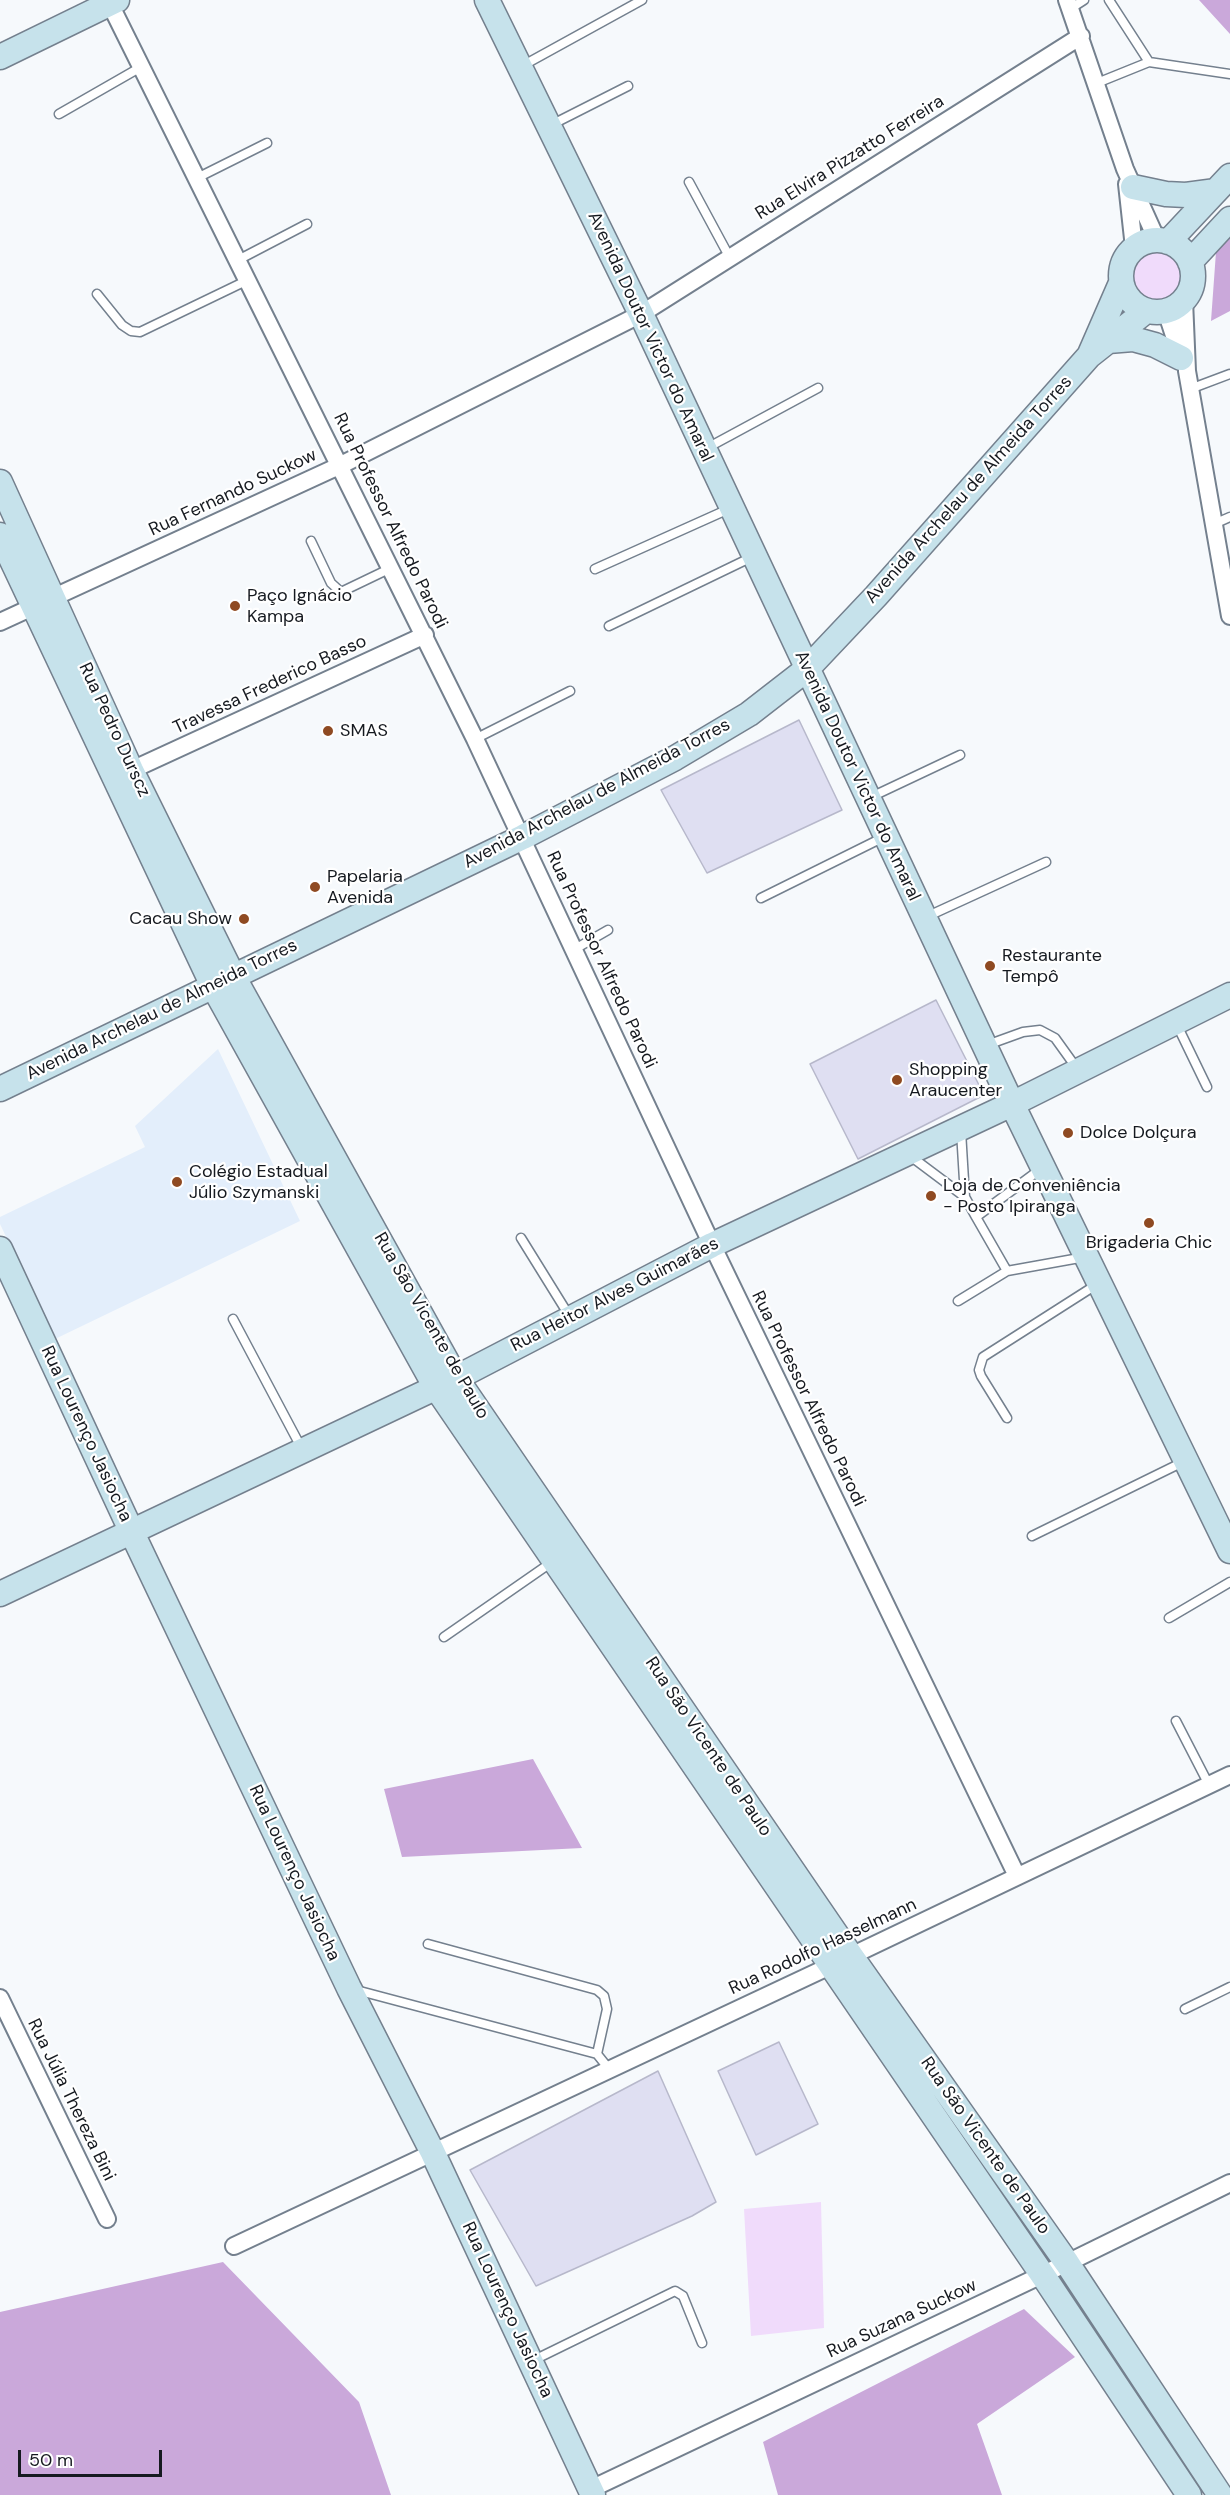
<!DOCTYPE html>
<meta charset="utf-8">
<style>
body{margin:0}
#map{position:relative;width:1230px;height:2495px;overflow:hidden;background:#f6f9fc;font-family:"DM Sans",sans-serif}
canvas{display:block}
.scale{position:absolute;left:18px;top:2450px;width:144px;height:27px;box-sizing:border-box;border:3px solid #161a20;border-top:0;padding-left:8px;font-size:18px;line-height:21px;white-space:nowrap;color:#161a20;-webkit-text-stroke:4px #fff;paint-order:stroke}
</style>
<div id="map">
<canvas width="1230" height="2495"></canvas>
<div class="scale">50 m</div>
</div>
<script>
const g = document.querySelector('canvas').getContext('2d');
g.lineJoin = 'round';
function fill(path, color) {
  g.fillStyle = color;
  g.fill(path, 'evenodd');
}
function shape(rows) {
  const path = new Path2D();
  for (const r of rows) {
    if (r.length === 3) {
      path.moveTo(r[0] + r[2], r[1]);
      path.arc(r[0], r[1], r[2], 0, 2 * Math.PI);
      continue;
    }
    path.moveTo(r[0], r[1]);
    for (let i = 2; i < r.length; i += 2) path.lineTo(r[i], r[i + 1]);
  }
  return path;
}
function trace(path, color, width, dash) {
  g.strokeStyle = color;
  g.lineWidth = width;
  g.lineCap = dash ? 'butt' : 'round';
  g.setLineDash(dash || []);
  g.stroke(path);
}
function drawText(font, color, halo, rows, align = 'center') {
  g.font = font + ' "DM Sans",sans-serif';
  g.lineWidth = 4.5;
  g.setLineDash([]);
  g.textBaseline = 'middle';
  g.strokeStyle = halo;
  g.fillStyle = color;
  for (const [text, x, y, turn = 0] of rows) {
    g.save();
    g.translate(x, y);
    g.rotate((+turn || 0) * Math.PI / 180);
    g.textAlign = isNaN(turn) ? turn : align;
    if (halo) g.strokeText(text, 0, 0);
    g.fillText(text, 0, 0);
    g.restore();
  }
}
const built = shape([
 [218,1049,300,1221,55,1339,0,1224,0,1217,145,1147,135,1126]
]);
const green = shape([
 [1157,278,26],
 [821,2202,824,2328,751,2336,744,2209]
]);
const forest = shape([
 [1199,0,1230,0,1230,34],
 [1230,238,1230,311,1211,321,1216,252],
 [533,1759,582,1848,402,1857,384,1789],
 [223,2262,359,2402,391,2495,0,2495,0,2312],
 [1024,2309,1075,2357,977,2424,1002,2495,778,2495,763,2442]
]);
const building = shape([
 [799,720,842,810,707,873,661,790,799,720],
 [936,1000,984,1095,858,1159,810,1064,936,1000],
 [779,2042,818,2124,756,2155,718,2071,779,2042],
 [658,2071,716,2202,692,2216,536,2286,470,2170,658,2071]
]);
const lane = shape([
 [1109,0,1149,62],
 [1070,9,1084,0],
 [522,66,642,0],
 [1097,83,1149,62,1230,74],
 [59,114,141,67],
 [551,125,628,86],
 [197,178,267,143],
 [689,182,730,258],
 [238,260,307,224],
 [97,294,122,325,131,331,140,332,248,280],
 [1190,389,1230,374],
 [707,448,818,388],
 [1214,524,1230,517],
 [311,541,331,583,341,592,391,568],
 [595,569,731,508],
 [609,626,752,557],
 [475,739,570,691],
 [871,797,960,755],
 [761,898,884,837],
 [926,917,1046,862],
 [575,949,608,930],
 [1176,1023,1207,1087],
 [987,1045,1023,1032,1040,1030,1055,1038,1078,1070],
 [961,1131,965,1197],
 [909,1155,965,1197,976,1217],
 [1042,1168,976,1217,1007,1271,1085,1257],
 [521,1238,570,1317],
 [958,1301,1007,1271],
 [233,1319,302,1449],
 [1007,1418,981,1376,979,1370,983,1357,1099,1283],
 [1032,1536,1183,1462],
 [1169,1618,1230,1582],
 [444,1637,552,1562],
 [1176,1721,1209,1785],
 [428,1944,597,1990,604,1996,607,2009,597,2054],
 [356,1990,597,2054,609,2069],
 [1185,2009,1230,1987],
 [532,2361,675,2291,683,2296,702,2343]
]);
const street = shape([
 [108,0,475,739,712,1245,1017,1876],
 [1067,0,1125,169,1157,240],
 [1127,184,1134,248],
 [1184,300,1187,371,1230,616],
 [1166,311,1180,354],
 [0,622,341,465,641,314,1081,36],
 [123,774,425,635],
 [0,1998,107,2219],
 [234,2246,830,1966,1230,1775],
 [591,2489,1067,2263,1230,2183]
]);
const secondary = shape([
 [487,0,641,314,1012,1104,1230,1551],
 [0,57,117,0],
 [1133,187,1166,194,1186,195,1216,191],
 [1157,276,36],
 [1168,242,1230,176],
 [1190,262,1230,219],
 [1108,341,1133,339,1155,345,1181,358],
 [1090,354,1121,283],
 [0,482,131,770,233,976,456,1378,851,1956,1067,2263,1220,2495],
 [0,535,213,986,435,1386,1046,2280,1189,2495],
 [0,1089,523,837,675,758,749,714,807,669,876,596,1089,356,1146,311],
 [0,1249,135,1539,349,1988,432,2151,593,2495],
 [0,1594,456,1378,712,1245,1012,1104,1230,995]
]);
const markers = [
 [235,606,6,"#8f4a22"],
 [328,731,6,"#8f4a22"],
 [315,887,6,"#8f4a22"],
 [244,919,6,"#8f4a22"],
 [990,966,6,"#8f4a22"],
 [897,1080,6,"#8f4a22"],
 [1068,1133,6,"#8f4a22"],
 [177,1182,6,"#8f4a22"],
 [931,1196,6,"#8f4a22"],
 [1149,1223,6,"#8f4a22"]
];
const streetNames = [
 ["Rua Elvira Pizzatto Ferreira",850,158,-32],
 ["Avenida Doutor Victor do Amaral",650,337,65],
 ["Avenida Archelau de Almeida Torres",969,490,-48],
 ["Rua Fernando Suckow",233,493,-25],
 ["Rua Professor Alfredo Parodi",390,521,64],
 ["Travessa Frederico Basso",270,685,-25],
 ["Rua Pedro Durscz",114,730,65],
 ["Avenida Doutor Victor do Amaral",857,776,65],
 ["Avenida Archelau de Almeida Torres",597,794,-28],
 ["Rua Professor Alfredo Parodi",601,960,65],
 ["Avenida Archelau de Almeida Torres",162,1010,-26],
 ["Rua Heitor Alves Guimarães",615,1295,-27],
 ["Rua São Vicente de Paulo",431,1326,60],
 ["Rua Professor Alfredo Parodi",808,1399,64],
 ["Rua Lourenço Jasiocha",86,1434,65],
 ["Rua São Vicente de Paulo",708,1747,56],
 ["Rua Lourenço Jasiocha",294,1873,65],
 ["Rua Rodolfo Hasselmann",823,1947,-25],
 ["Rua Júlia Thereza Bini",71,2100,64],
 ["Rua São Vicente de Paulo",985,2146,55],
 ["Rua Lourenço Jasiocha",507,2310,65],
 ["Rua Suzana Suckow",902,2319,-25]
];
const poiNames = [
 ["Paço Ignácio",247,596],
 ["Kampa",247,617],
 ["SMAS",340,731],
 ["Papelaria",327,877],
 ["Avenida",327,898],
 ["Cacau Show",232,919,"right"],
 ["Restaurante",1002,956],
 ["Tempô",1002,977],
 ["Shopping",909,1070],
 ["Araucenter",909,1091],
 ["Dolce Dolçura",1080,1133],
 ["Colégio Estadual",189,1172],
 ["Júlio Szymanski",189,1193],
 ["Loja de Conveniência",943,1186],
 ["- Posto Ipiranga",943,1207],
 ["Brigaderia Chic",1149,1243,"center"]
];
fill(built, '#e3eefb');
fill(green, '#f0dbfb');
fill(forest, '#caa8da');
fill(building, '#dfdff2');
trace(building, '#b7b8cb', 1.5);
trace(lane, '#74808e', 11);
trace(street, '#74808e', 20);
trace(secondary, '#74808e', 27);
trace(lane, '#fff', 8);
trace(street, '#fff', 16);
trace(secondary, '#c6e2eb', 24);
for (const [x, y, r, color] of markers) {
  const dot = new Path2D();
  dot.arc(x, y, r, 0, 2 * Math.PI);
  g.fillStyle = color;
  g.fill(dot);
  trace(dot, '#fff', 2);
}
drawText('18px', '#161a20', '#fff', streetNames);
drawText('18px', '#161a20', '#fff', poiNames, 'left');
</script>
